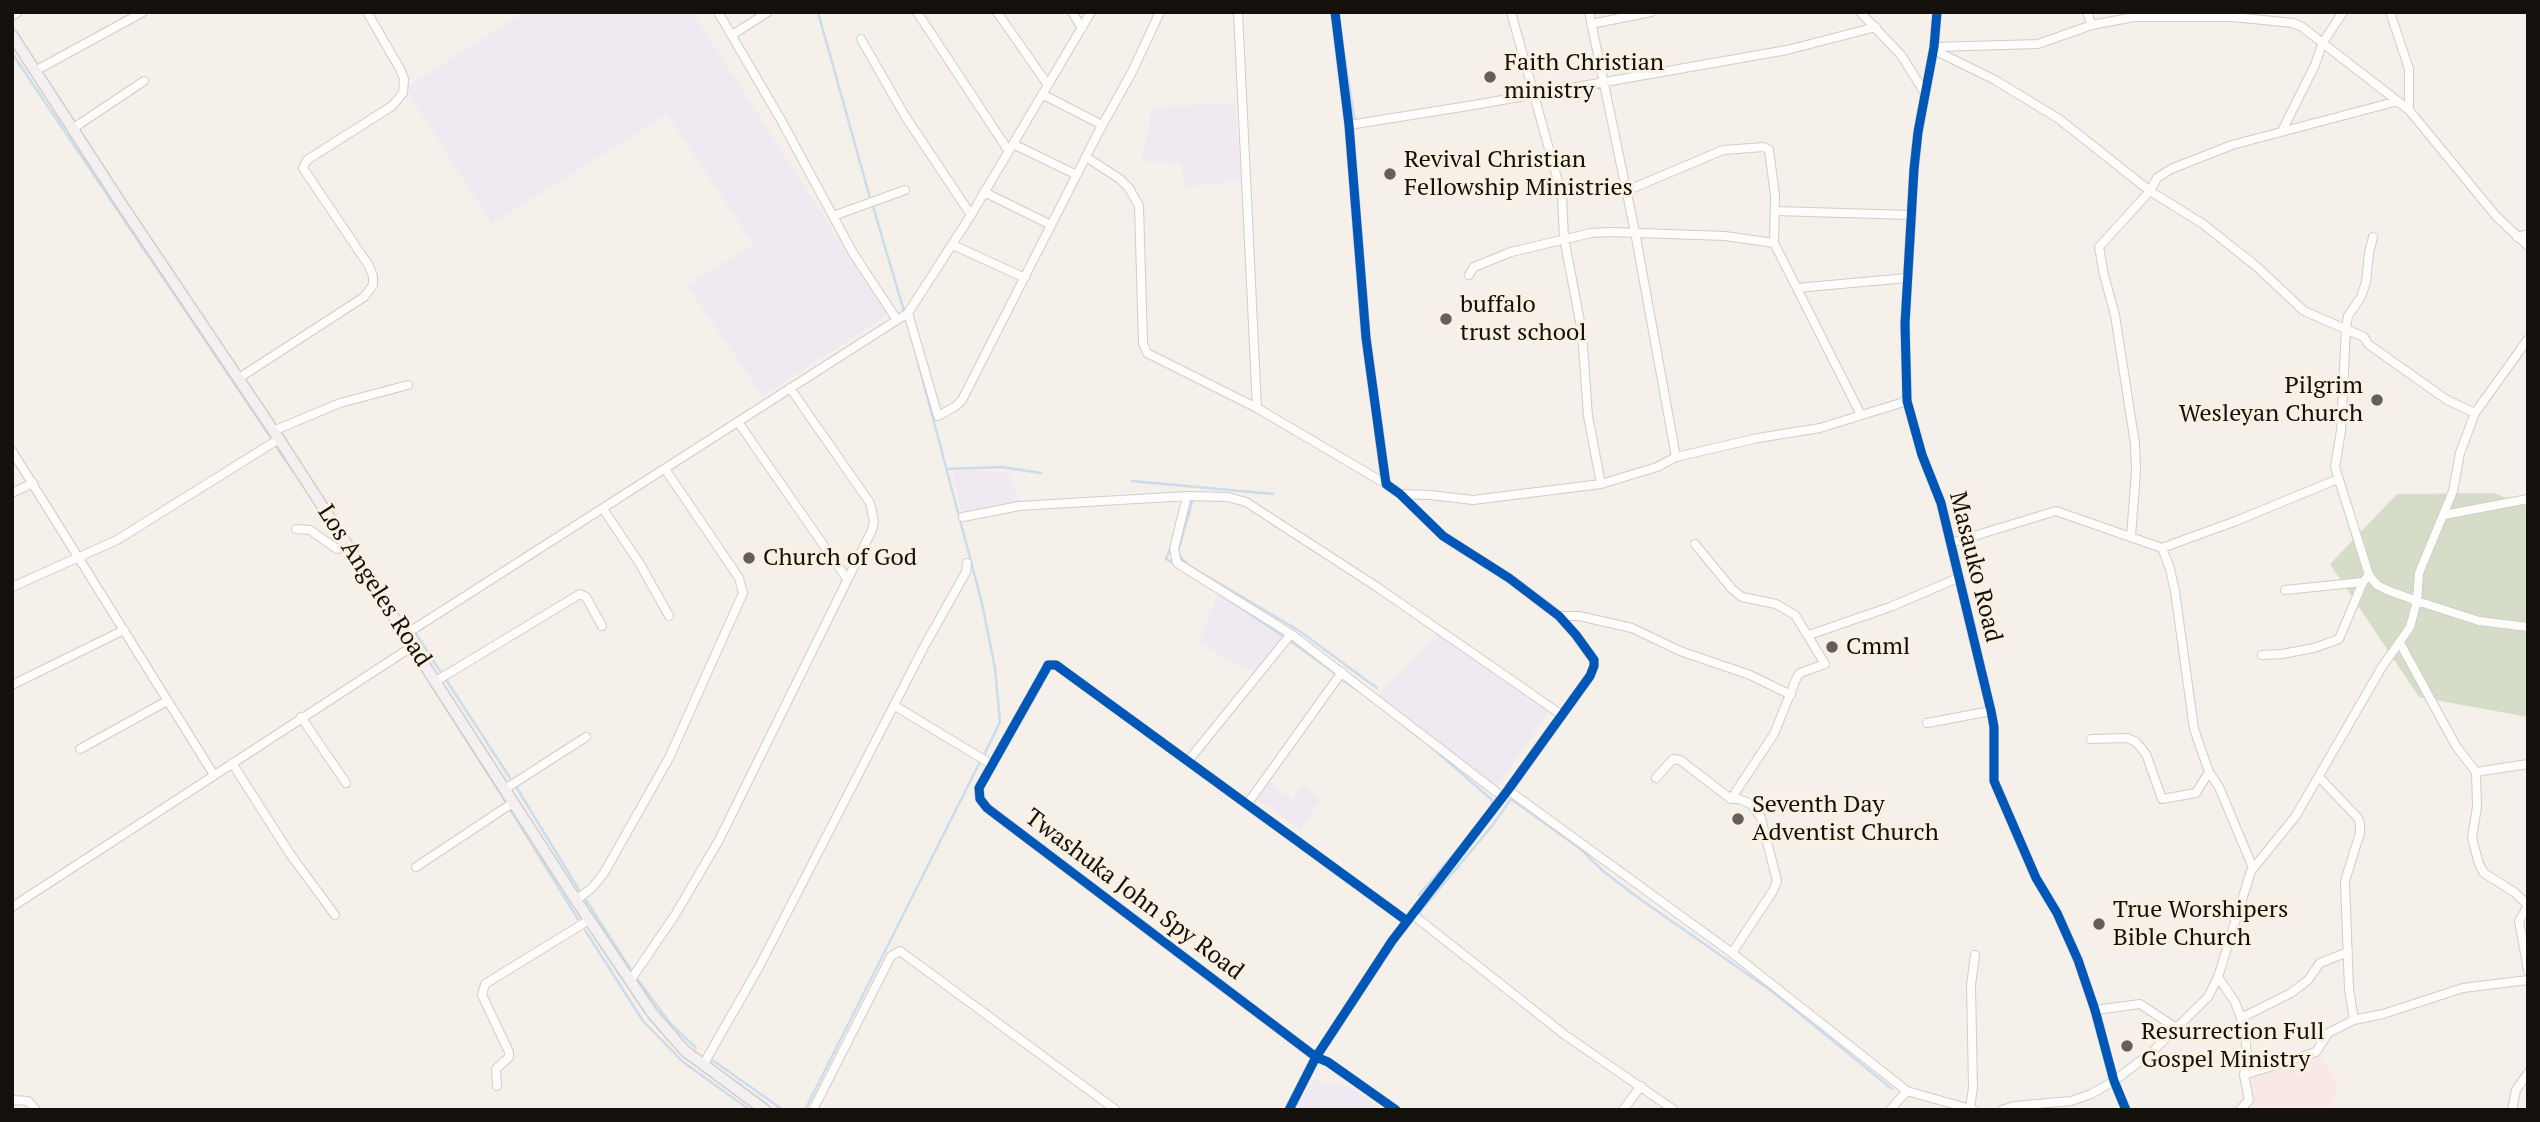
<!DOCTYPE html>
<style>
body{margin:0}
#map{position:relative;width:2540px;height:1122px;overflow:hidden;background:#f5f0e9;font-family:"PT Serif",serif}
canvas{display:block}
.frame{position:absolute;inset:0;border:14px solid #14110d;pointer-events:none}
</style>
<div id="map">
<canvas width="2540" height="1122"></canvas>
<div class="frame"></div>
</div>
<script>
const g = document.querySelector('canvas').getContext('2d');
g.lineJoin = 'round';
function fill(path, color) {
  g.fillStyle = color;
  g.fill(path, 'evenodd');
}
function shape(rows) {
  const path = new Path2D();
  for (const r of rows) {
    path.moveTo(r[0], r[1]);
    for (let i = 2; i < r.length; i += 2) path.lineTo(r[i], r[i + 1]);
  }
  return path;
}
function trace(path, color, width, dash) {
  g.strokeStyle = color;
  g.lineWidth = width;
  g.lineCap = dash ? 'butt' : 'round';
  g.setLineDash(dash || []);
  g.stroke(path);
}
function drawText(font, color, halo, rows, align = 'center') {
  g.font = font + ' "PT Serif",serif';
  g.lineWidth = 6;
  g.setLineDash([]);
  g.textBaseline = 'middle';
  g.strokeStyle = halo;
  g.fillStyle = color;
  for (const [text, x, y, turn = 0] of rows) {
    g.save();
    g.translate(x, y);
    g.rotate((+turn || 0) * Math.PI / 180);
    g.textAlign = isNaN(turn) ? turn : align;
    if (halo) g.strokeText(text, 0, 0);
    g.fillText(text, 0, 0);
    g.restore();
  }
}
const commercial = shape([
 [2318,1054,2335,1079,2338,1094,2331,1098,2336,1110,2223,1110,2247,1097,2242,1077]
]);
const education = shape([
 [525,12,692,12,887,315,763,396,687,286,753,244,667,114,492,224,405,88],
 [1235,104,1241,181,1184,187,1181,163,1141,161,1153,106],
 [970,469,1008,473,1019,501,962,515,953,473],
 [1218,593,1283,639,1254,672,1226,659,1199,642],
 [1444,626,1550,710,1495,789,1376,698],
 [1267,778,1292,800,1304,785,1320,800,1300,830,1253,796],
 [1313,1080,1351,1087,1384,1110,1294,1110]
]);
const green = shape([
 [2494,493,2528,507,2528,717,2419,697,2330,564,2397,494]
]);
const stream = shape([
 [818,12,870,198],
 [1343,47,1355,123],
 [12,53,273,441],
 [872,203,904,311],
 [914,347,981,599,995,668,1000,722,985,753],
 [277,448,293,471],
 [947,469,1002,467,1041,473],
 [1132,481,1273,494],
 [1193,499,1178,552,1182,559,1188,565,1298,630,1377,688],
 [1172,541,1177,523],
 [1171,547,1166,559,1173,563],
 [1226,598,1284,637],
 [416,634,442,674],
 [1289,640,1336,674],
 [1343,680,1357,690],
 [447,681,510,778],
 [430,683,507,804],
 [1407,728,1418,737],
 [1428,744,1492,800,1492,806],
 [515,785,579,890],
 [510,809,578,919],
 [1419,895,1458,849],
 [584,897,631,970],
 [1421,917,1420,912,1492,826,1511,799,1582,850,1603,871,1640,899,1773,992,1892,1089],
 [585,930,643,1021,683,1062,750,1110],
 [635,976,670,1023,696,1048],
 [711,1059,783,1110],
 [805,1110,980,762]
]);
const street = shape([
 [718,12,781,120,853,253,897,320],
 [917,12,1008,150],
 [997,12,1048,85],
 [1072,12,1082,28],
 [1238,12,1257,408],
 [1511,12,1562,196,1564,238,1582,332,1588,416,1601,484],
 [1589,12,1635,232,1676,457],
 [1860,12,1901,55,1925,93],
 [1937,12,1934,47,1918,132,1914,169,1905,324,1907,401,1922,455,1941,503,1991,711,1994,727,1994,781,2036,878,2057,913,2078,960,2095,1010,2114,1081,2126,1110],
 [2087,12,2092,25],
 [2390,12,2409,69,2409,110],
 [12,16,18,12],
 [1591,24,1651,12],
 [732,35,768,12],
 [861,39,905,116,971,215],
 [1934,47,2038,44,2092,25,2134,17,2233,17,2293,23,2302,27,2409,110,2496,216,2528,246],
 [1934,50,1995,80,2059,119,2150,191,2203,224,2256,266,2304,311,2364,337,2368,344,2447,400,2475,413],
 [35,71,143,12],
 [1042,94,1102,125],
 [1349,125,1474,105,1787,50,1876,27],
 [72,129,144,81],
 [2282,131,2315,65,2322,44,2343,12],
 [1013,144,1077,175],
 [1086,157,1120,179,1129,188,1139,206,1143,343,1147,353,1257,408,1386,484],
 [1626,191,1723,150,1764,147,1769,150,1775,196,1774,243,1861,415],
 [984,192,1051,225],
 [1775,211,1911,215],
 [833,216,905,190],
 [2373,237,2369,253,2366,282,2361,297,2348,316,2346,328,2341,431,2335,467,2369,575,2377,585,2387,590,2417,601,2479,621,2528,627],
 [2517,237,2528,234],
 [953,245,1025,278],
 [1469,275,1474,267,1511,252,1591,233,1611,232,1725,236,1774,243],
 [1797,288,1907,278],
 [908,313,938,416,956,406,962,400,1098,133,1132,72,1160,12],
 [239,378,364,297,373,285,373,276,369,266,303,168,307,160,392,106,403,93,404,79,400,69,367,12],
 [738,422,847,579],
 [273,431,340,403,408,385],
 [12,451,214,775],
 [12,493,33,483],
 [1400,494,1430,495,1473,500,1601,484,1657,467,1676,457,1758,438,1820,428,1907,401],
 [603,509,640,564,669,616],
 [2444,515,2528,499],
 [963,517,1019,506,1187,496],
 [296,529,310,530,337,549,346,543],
 [2131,536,2136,472,2135,444,2115,315,2104,275,2099,247,2150,191,2157,178,2171,169,2232,145,2398,101],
 [1951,543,2056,511,2162,548,2236,521,2338,479],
 [1695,544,1732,589,1742,597,1776,604,1795,615,1825,664,1800,673,1797,677,1774,734,1731,799],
 [2162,548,2170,569,2175,591,2194,729,2209,772,2219,787,2253,868],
 [12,587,117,540,279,439],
 [2285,590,2363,582],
 [1559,616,1579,616,1632,628,1680,651,1750,675,1791,695],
 [406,634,908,313,971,215,1091,12],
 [1809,635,1890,607,1958,578],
 [2400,643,2456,746,2476,772,2477,807,2472,838,2479,864,2484,873,2514,892,2528,905],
 [2262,655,2282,654,2314,648,2339,639,2363,582,2369,575],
 [436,681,580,594,586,597,602,626],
 [12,685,124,630],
 [895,706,991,764],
 [301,717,346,783],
 [1927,723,1991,711],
 [2091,739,2127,738,2136,742,2146,754,2162,799,2196,793,2209,772],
 [80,749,167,701],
 [1188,761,1291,634],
 [232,763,290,854,335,915],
 [2476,772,2528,764],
 [2319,777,2358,818,2360,824,2360,833,2345,881,2349,989,2354,1020],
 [1656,778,1673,759,1680,760,1731,799,1739,799,1751,804,1761,818,1777,881,1773,891,1732,953],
 [505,789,586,737],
 [1508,790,1732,953,1907,1091,1974,1110],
 [1503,797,1291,634,1177,563,1174,549,1187,496,1228,497,1246,502,1377,587,1562,715],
 [1248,803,1342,672],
 [416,867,514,802],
 [576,900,592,888,604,873,669,758,743,593,739,578,665,469],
 [2528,906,2519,921,2528,970],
 [12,907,413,646],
 [1412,914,1565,1035,1674,1110],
 [2218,977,2235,1002,2241,1018,2246,1044,2247,1056,2244,1075,2249,1100,2240,1110],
 [630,981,675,915,719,840,872,530,874,521,870,503,790,388],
 [2095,1010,2140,1004,2178,1029],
 [2241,1018,2291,993,2308,980,2320,963,2348,952],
 [703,1065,759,967,925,645,966,572,967,563],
 [2244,1075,2316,1052,2328,1033,2354,1020,2383,1014,2463,988,2528,980],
 [497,1086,496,1069,509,1057,509,1052,482,995,485,984,589,920],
 [12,1100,28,1101,36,1110],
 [1970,1108,1973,1088,1971,985,1975,955],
 [813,1110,891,956,900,951,1116,1110],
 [1289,1110,1316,1057,1392,941,1508,790,1590,676,1594,666,1594,660,1576,635,1559,616,1509,578,1443,536,1400,494,1386,484,1366,338,1349,125,1335,12],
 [1396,1110,1328,1062,1316,1057,987,808,980,799,979,788,1046,669,1048,665,1056,665,1407,921],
 [1623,1110,1641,1086],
 [1890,1110,1907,1091],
 [2002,1110,2014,1106,2071,1101,2091,1094,2114,1081,2152,1052,2208,997,2218,977,2251,871,2295,817,2382,667,2410,627,2417,601,2419,573,2453,491,2460,453,2475,413,2528,339],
 [2512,1110,2516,1090,2528,1073]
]);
const secondary = shape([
 [12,35,122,205,279,439,576,900,652,1013,685,1051,765,1110]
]);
const cycleway = shape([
 [1937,12,1934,47,1918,132,1914,169,1905,324,1907,401,1922,455,1941,503,1991,711,1994,727,1994,781,2036,878,2057,913,2078,960,2095,1010,2114,1081,2126,1110],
 [1289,1110,1316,1057,1392,941,1508,790,1590,676,1594,666,1594,660,1576,635,1559,616,1509,578,1443,536,1400,494,1386,484,1366,338,1349,125,1335,12],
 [1396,1110,1328,1062,1316,1057,987,808,980,799,979,788,1046,669,1048,665,1056,665,1407,921]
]);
const markers = [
 [1490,77,7,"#635f5a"],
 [1390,174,7,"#635f5a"],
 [1446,319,7,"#635f5a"],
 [2377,400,7,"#635f5a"],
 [749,558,7,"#635f5a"],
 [1832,647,7,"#635f5a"],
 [1738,819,7,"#635f5a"],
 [2099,924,7,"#635f5a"],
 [2127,1046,7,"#635f5a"]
];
const poiNames = [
 ["Faith Christian",1504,63],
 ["ministry",1504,91],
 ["Revival Christian",1404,160],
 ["Fellowship Ministries",1404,188],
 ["buffalo",1460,305],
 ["trust school",1460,333],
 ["Pilgrim",2363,386,"right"],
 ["Wesleyan Church",2363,414,"right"],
 ["Church of God",763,558],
 ["Cmml",1846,647],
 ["Seventh Day",1752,805],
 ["Adventist Church",1752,833],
 ["True Worshipers",2113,910],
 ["Bible Church",2113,938],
 ["Resurrection Full",2141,1032],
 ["Gospel Ministry",2141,1060]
];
const streetNames = [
 ["Masauko Road",1975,567,76],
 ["Los Angeles Road",374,586,57],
 ["Twashuka John Spy Road",1134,895,37]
];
fill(commercial, '#f9e8e5');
fill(education, '#f0e9f2');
fill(green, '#d5ddc8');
trace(stream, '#cbdcef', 2.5);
trace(street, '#d1cdc7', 10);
trace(secondary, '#d1cdc7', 13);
trace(street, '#fefdfc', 8);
trace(secondary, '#f4f0f1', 10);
trace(cycleway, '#0057b8', 9);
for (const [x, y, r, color] of markers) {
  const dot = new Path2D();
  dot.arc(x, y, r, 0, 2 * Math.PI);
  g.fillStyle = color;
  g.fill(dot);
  trace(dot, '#fbf1e3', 2.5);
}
drawText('24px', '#14110d', '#fbf1e3', poiNames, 'left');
drawText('24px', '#14110d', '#fbf1e3', streetNames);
</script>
